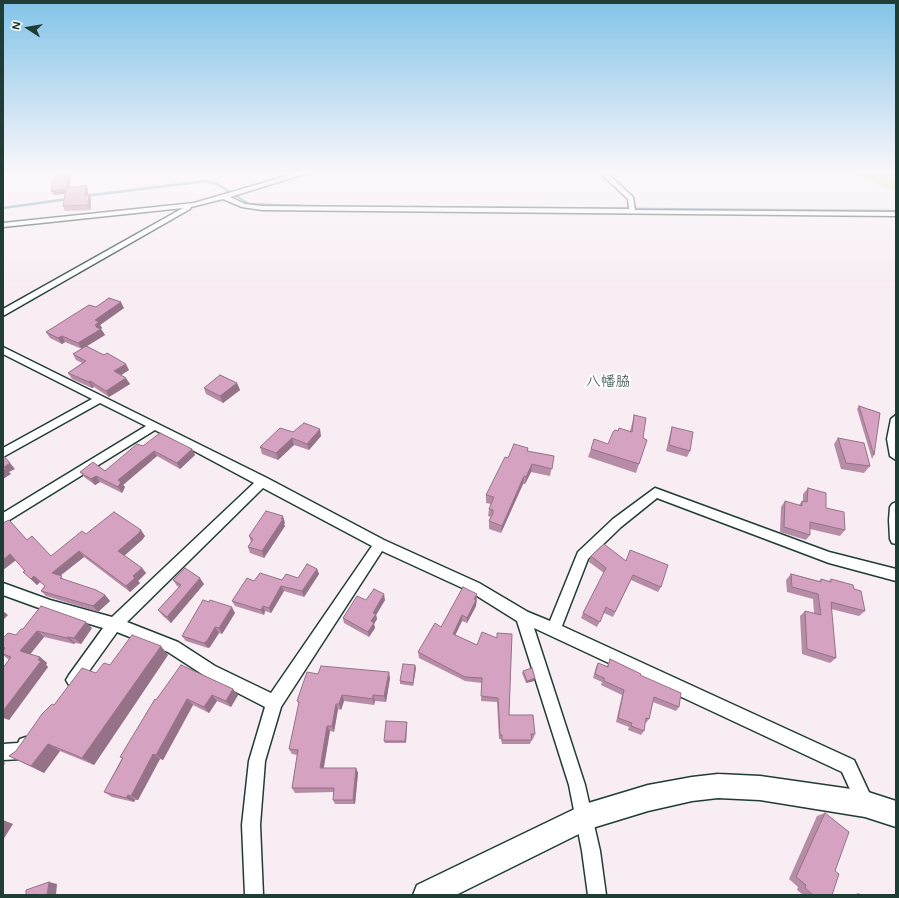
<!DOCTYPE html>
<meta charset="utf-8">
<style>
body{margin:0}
#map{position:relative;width:899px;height:898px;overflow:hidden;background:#f7edf3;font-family:Mali,sans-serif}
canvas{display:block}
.frame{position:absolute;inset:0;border:4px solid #1f3d34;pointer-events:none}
.north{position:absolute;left:8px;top:8px;width:40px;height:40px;-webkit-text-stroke:3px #fff;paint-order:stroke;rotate:282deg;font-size:11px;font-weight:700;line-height:16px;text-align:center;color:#1f3d34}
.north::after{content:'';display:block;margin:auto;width:14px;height:18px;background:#1f3d34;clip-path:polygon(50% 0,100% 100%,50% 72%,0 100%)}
</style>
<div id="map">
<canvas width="899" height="898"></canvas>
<div class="frame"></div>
<div class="north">N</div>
</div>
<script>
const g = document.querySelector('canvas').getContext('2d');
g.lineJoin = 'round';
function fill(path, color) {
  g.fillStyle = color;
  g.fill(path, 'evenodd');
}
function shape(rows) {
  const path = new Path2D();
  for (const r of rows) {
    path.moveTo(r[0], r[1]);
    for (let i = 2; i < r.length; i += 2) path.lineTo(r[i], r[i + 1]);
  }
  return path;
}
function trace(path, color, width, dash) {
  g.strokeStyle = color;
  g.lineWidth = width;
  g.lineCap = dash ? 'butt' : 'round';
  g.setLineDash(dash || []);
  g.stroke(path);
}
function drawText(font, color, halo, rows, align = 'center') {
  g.font = font + ' Mali,"Klee One",sans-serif';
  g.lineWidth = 4;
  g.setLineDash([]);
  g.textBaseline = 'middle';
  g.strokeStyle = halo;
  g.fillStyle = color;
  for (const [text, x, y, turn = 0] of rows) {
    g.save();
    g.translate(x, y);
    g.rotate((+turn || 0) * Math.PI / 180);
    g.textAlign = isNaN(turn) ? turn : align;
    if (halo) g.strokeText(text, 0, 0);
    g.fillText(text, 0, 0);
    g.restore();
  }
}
const green = shape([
 [854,173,896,173,896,193]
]);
const stream = shape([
 [85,196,205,181,217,184,249,204,302,206],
 [413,207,896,211],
 [3,208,68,199]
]);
const street = shape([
 [297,173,308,173,230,197,245,204,262,206,629,209,628,199,600,173,607,173,633,197,635,210,896,212,896,216,262,210,242,207,223,199,191,207,190,209,3,316,3,309,183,208,3,227,3,223,194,203,297,173],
 [3,347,267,478,384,540,479,583,528,612,550,621,578,552,613,519,655,488,829,552,896,569,896,581,829,563,657,498,621,527,588,559,562,626,854,760,874,803,871,809,865,812,859,809,842,772,534,628,585,785,600,851,606,895,588,895,582,851,569,785,517,621,469,591,382,551,281,707,265,761,260,825,263,895,245,895,242,825,249,761,265,707,205,676,168,652,117,632,79,685,74,688,69,685,66,680,69,675,103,628,50,612,3,595,3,583,50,600,112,617,254,483,155,430,3,524,3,513,146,426,100,403,3,457,3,448,92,399,3,354,3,347],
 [263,488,372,546,271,693,215,666,178,642,127,622,263,488],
 [896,415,896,460,890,456,887,439,891,419,896,415],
 [896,502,896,544,892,543,890,539,889,520,890,507,892,504,896,502],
 [26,737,32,739,34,745,28,757,22,759,3,760,3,744,18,743,20,739,26,737]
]);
const secondary = shape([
 [718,774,760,776,865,791,896,801,896,827,865,817,760,800,718,798,692,801,648,811,589,829,456,895,413,895,417,885,585,804,648,785,692,777,718,774]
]);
const wall = shape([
 [54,173,71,173,70,187,88,190,88,195,89,194,91,199,91,210,65,211,63,206,65,194,54,195,51,191],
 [96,307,124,308,100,325,102,328,101,329,105,335,87,346,129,370,121,375,130,384,109,397,94,387,92,388,72,379,68,373,82,363,76,360,73,354,82,349,65,342,62,344,50,338,46,332],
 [237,383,240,390,223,403,206,394,204,388],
 [859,406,874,455,872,459,857,409],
 [634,415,643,438,647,440,636,473,588,457,591,449,608,444,630,431,632,424],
 [672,427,690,451,687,457,666,451,670,434],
 [293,432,321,436,309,450,294,445,278,460,262,454,260,447],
 [838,438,870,466,864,473,841,469,834,444],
 [143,446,192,449,195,455,180,469,157,456,123,485,125,487,122,493,100,482,95,485,84,477,80,472,105,471],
 [528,451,554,456,550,476,531,472,525,484,523,484,501,533,489,529,489,521,491,517,488,516,489,509,491,504,486,503,486,495,508,458],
 [808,488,826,508,845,530,840,536,810,529,810,535,806,540,780,532,781,507,785,501,799,505,802,501,803,501,803,494],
 [9,520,27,540,51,556,86,534,145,536,142,540,124,555,142,568,146,573,138,581,140,583,130,592,84,557,60,576,65,580,105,595,110,601,98,612,46,596,41,591,45,586,40,582,37,585,23,572,25,571,16,560,3,570,3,523],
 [285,523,284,524,285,526,264,558,250,553,248,547,251,542,249,536],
 [591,556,626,561,661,587,658,592,631,580,613,617,604,613,597,627,581,618,583,613,604,573,589,562],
 [317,569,319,574,304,597,284,591,271,613,265,611,264,615,235,606,232,601,254,581,282,580,298,578],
 [791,574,819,581,821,579,829,581,831,579,854,589,865,611,859,616,831,609,836,658,830,663,802,654,800,616,805,611,814,613,813,599,787,592,786,580],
 [173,580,204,584,171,623,163,616,158,610,179,587,177,586],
 [477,599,476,606,467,623,462,621,455,635,477,645,497,638,497,633,509,715,535,734,533,739,532,739,530,744,502,744,501,739,499,739,497,702,481,701,482,683,465,681,419,658,418,652,441,627],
 [366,600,385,600,376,615,377,619,374,624,375,628,369,637,344,623,343,618],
 [235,613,222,634,219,633,210,647,208,648,186,641,182,636],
 [92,628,81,644,75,643,74,644,44,637,30,654,40,657,47,663,46,665,48,667,9,720,3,718,3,668,9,660,3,655,3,638,16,635,23,629],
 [168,655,94,765,60,751,44,773,23,763,9,756,16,751,54,705,96,673,110,665],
 [610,659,640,675,679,707,676,711,653,702,649,719,646,723,645,723,644,731,641,735,628,730,629,727,616,722,622,695,601,685,602,682,593,678,596,667,598,663,607,666],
 [181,665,238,695,231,707,217,701,209,713,193,705,163,760,160,759,138,800,135,800,134,802,112,797,104,792,122,758,120,757],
 [416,668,413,686,400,684,400,681],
 [523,671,534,681,526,683,522,673],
 [318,674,390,678,386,702,375,701,374,705,344,701,341,710,338,709,334,732,330,731,323,768,356,768,358,773,355,804,335,804,333,800,334,792,295,793,292,788,297,755,292,754,289,749,299,704,297,701],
 [407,722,407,724,406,743,385,743,384,741],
 [825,813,835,871,832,895,803,895,797,890,798,887,789,879,817,816],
 [859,893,861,895,852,895]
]);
const shadedWall = shape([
 [68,173,71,173,69,192,67,188],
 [86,185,88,190,87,200,85,195],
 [66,189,68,193,54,195,51,191],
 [89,194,91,199,91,210,88,205],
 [121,302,124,308,100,325,102,328,99,330,101,329,105,335,82,349,78,343,95,325,95,320],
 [62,336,65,342,62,344,58,338],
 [126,364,129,370,118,377,114,371],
 [126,378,130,384,109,397,106,391],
 [90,381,94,387,92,388,89,382],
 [237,383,240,390,223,403,220,396],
 [320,429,321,436,309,450,307,444],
 [292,438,294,445,278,460,276,453],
 [192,449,195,455,180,469,177,463],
 [154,451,157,456,123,485,125,487,122,493,118,487,118,480],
 [10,463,15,469,9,472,11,474,3,479,3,470,4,467],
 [532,464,531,472,525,484,526,477],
 [96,476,100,482,95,485,91,479],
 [524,476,523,484,501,533,502,526],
 [283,516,285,523,284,524,285,526,264,558,262,551],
 [141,530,145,536,142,540,123,557,118,551],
 [79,551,84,557,57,578,52,573],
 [10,554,16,560,3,570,3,560],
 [142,568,146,573,138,581,140,583,130,592,126,586,133,576],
 [317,569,319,574,304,597,302,591],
 [34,576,40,582,37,585,31,579],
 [200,578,204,584,171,623,167,617],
 [281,586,284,591,271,613,269,608],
 [384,594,385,600,376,615,377,619,374,624,375,628,369,637,368,632,373,613],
 [477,594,476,606,467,623,467,618,474,599],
 [105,595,110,601,98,612,93,606],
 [263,606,265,611,264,615,261,610],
 [232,607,235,613,222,634,219,628],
 [3,611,8,615,3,620],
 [462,615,462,621,453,640,453,634],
 [86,622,92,628,81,644,74,638],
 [215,627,219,633,210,647,208,648,204,643],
 [37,631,44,637,28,657,20,651],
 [68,637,75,643,74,644,67,638],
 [161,646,168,655,94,765,82,758],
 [40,657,47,663,46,665,48,667,9,720,3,717,3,711],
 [415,665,416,668,413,686,413,683],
 [389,672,390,678,386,702,384,696],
 [535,678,534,681,526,683,527,681],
 [233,689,238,695,231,707,226,701],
 [212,695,217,701,209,713,204,707],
 [342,695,344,701,341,710,339,704],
 [373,695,375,701,374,705,373,699],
 [187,699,193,705,163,760,156,755],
 [336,704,338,709,334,732,332,726],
 [407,722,407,724,406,743,405,741],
 [327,726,330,731,323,773,320,768],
 [48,744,60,751,44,773,31,766],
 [153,754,160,759,138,800,131,796],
 [3,762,5,763,3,767],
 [356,768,358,773,355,804,353,800],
 [128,795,135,800,134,802,126,798],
 [3,820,13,824,3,840],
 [49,882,57,884,56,895,47,895]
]);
const building = shape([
 [54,173,68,173,67,188,86,185,85,195,89,194,88,205,63,206,66,189,51,191,54,173],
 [109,298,121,302,95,320,99,322,95,325,97,326,96,327,101,329,78,343,62,336,58,338,46,332,89,305,96,307,109,298],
 [86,346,104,355,107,353,126,364,114,371,126,378,106,391,90,381,89,382,68,373,86,361,73,354,86,346],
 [220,375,237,383,220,396,204,388,220,375],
 [859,406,880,413,874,455,859,406],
 [634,415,646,418,643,438,647,440,639,464,591,449,594,439,608,444,613,432,615,430,618,431,619,428,632,432,634,415],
 [304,423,320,429,307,444,292,438,276,453,260,447,280,428,293,432,304,423],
 [672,427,693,432,690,451,669,445,672,427],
 [160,433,192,449,177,463,154,451,118,480,121,482,118,487,96,476,91,479,80,472,93,462,105,471,137,444,143,446,160,433],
 [838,438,864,443,870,466,846,463,838,438],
 [514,444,528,448,527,451,554,456,552,469,532,464,526,477,524,476,502,526,489,521,493,513,493,510,489,509,494,497,486,495,505,457,508,458,514,444],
 [3,455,10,463,4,467,6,469,3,470,3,455],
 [808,488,826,493,826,508,844,512,845,530,810,522,810,535,784,527,785,501,802,506,802,501,807,502,808,488],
 [266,511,283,516,281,519,283,519,262,551,248,547,253,539,249,536,266,511],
 [114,512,141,530,138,534,118,551,142,568,133,576,135,578,126,586,79,551,52,573,62,576,60,578,96,590,105,595,93,606,41,591,45,586,34,576,31,579,23,572,25,571,10,554,3,560,3,523,9,520,27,540,32,536,51,556,82,531,86,534,114,512],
 [604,544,626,561,630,550,668,565,661,587,633,575,615,612,606,607,600,622,583,613,606,568,591,556,604,544],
 [307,564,317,569,302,591,281,586,269,608,263,606,261,610,232,601,247,578,254,581,260,573,282,580,286,574,298,578,307,564],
 [185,568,200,578,167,617,158,610,181,585,173,580,185,568],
 [791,574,821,582,821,579,831,582,831,579,853,585,854,589,861,591,865,611,831,602,836,658,807,649,805,611,821,615,818,594,792,587,791,574],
 [463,587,477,594,474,599,476,600,467,618,462,615,453,634,477,645,482,632,497,638,497,633,512,634,509,715,533,715,535,734,531,734,532,740,502,740,502,735,500,735,498,698,481,696,482,678,465,677,418,652,435,623,441,627,463,587],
 [374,589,384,594,373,613,376,614,371,621,374,623,368,632,343,618,357,596,366,600,374,589],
 [203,600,209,602,210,600,232,607,219,628,215,627,207,641,204,643,182,636,203,600],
 [41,606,86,622,74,638,68,637,67,638,37,631,20,651,40,657,38,660,41,661,3,711,3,668,11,657,3,654,3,651,5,648,3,647,3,638,8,633,16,635,21,629,23,629,41,606],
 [132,635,161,646,82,758,48,744,31,766,9,756,16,751,42,714,52,704,54,705,82,668,96,673,104,663,110,665,132,635],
 [610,659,641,674,640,675,681,693,679,707,654,697,649,719,646,718,644,731,631,726,632,723,618,718,624,690,604,681,604,678,595,674,598,663,608,667,610,659],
 [403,664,415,665,413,683,400,681,403,664],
 [181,665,233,689,226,701,212,695,204,707,187,699,156,755,153,754,131,796,128,795,126,798,104,792,123,758,120,757,155,699,156,700,181,665],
 [321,666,389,672,384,696,373,695,373,699,342,695,339,704,336,704,332,726,327,726,320,768,356,768,353,800,333,800,334,788,292,788,298,750,289,749,299,702,297,701,307,672,318,674,321,666],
 [532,668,535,678,527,681,523,671,532,668],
 [386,721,407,722,405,741,384,741,386,721],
 [825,813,849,832,835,871,839,874,832,895,813,895,805,888,806,885,796,877,825,813],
 [49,882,47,895,26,895,26,890,49,882]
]);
const neighbourhoodNames = [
 ["八幡脇",608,381]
];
fill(green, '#d4e296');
trace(stream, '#5f9ba0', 2.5);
trace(street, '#1f3d34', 3);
trace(secondary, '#1f3d34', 3);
fill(street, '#fff');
fill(secondary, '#fff');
fill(wall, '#b78ca6');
fill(shadedWall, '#957287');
fill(building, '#d5a3c1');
trace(building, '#957287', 1);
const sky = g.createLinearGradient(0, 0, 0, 299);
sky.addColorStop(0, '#82c3e8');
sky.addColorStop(0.58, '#fbf7fa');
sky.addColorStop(1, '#fbf7fa00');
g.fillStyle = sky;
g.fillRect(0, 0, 899, 299);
drawText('15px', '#1f3d34', '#fff', neighbourhoodNames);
</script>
